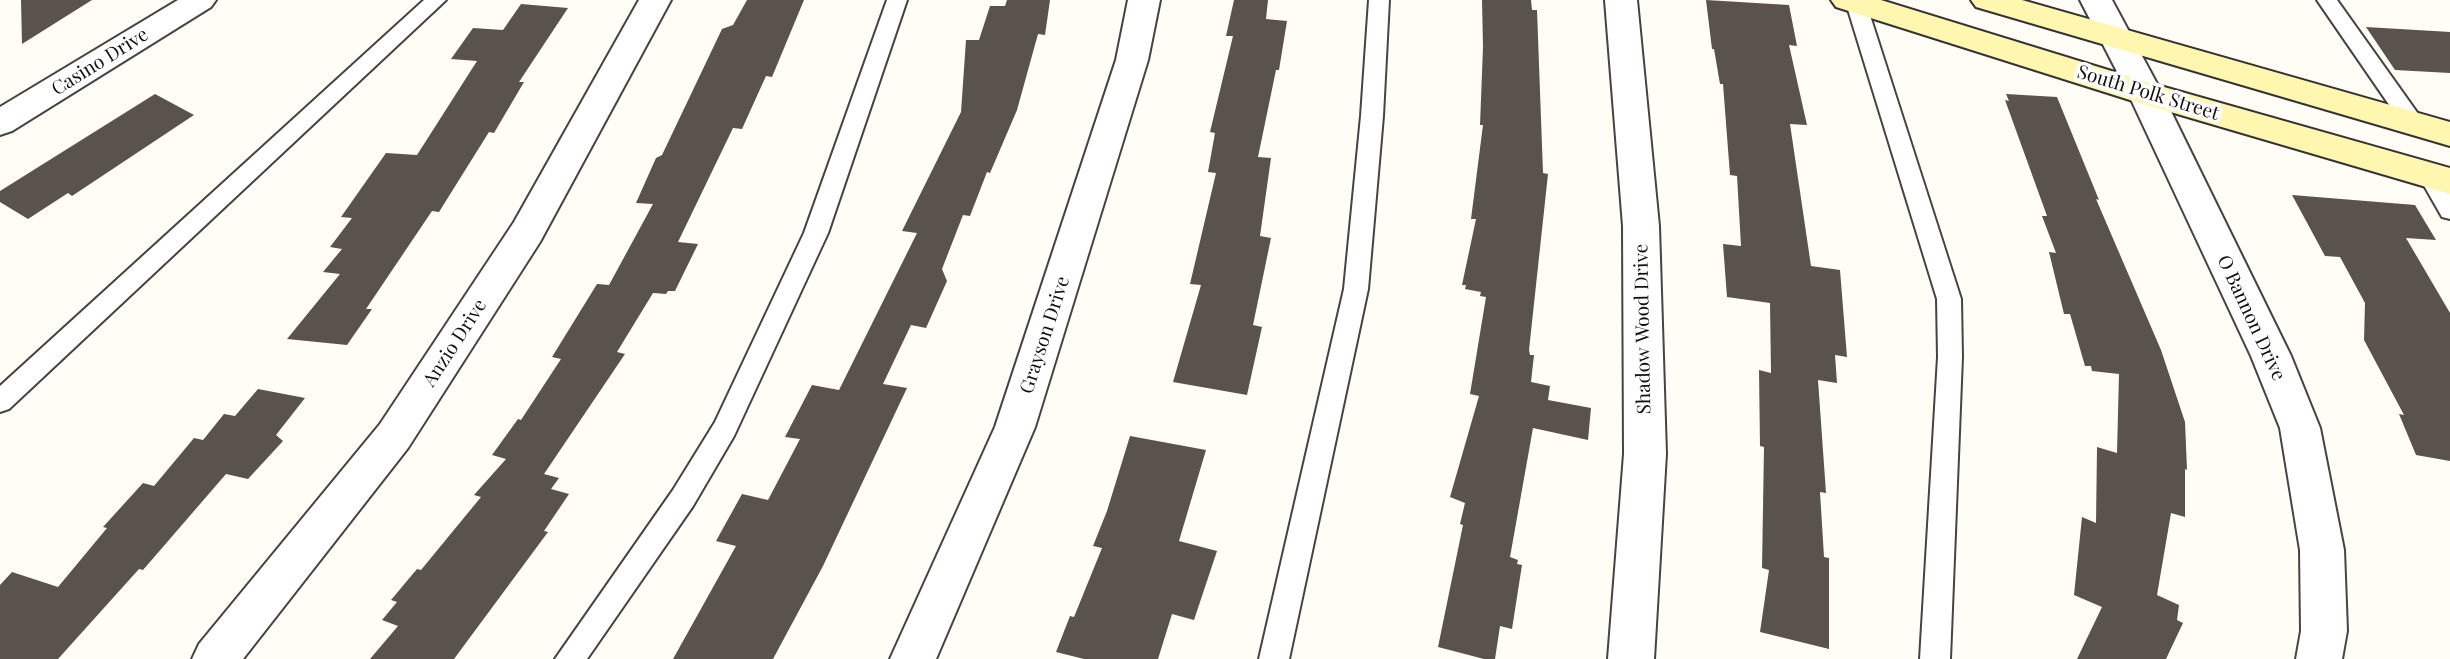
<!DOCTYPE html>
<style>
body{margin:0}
canvas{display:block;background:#fffdf5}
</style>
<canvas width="2450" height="659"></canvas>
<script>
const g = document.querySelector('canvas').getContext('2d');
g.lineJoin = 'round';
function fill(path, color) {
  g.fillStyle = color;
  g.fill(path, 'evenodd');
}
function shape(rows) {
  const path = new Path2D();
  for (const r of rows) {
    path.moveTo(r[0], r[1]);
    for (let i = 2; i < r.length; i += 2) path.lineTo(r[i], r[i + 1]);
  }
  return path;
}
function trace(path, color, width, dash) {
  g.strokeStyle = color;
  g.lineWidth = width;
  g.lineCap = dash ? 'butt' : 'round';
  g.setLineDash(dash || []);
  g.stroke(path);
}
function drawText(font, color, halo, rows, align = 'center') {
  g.font = font + ' "Playfair Display",serif';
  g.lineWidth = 7;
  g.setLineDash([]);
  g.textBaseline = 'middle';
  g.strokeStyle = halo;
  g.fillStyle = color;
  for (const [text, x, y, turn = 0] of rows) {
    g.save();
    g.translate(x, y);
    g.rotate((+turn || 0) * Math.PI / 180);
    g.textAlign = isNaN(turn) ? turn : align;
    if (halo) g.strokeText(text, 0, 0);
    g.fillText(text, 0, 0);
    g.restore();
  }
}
const building = shape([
 [21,0,92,0,22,44],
 [747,0,804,0,772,77,766,76,742,129,733,128,678,242,698,244,675,291,668,291,666,294,653,293,617,352,625,354,544,474,559,478,551,489,569,494,544,531,548,532,454,659,370,659,398,626,382,620,397,602,391,600,417,569,421,570,481,497,474,495,506,459,492,455,518,419,521,420,561,359,552,357,597,284,609,285,653,204,636,203,656,158,662,155,722,29,733,25],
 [1007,0,1050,0,1045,35,1038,34,1017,110,990,173,987,172,970,216,963,215,942,269,947,281,926,328,911,325,883,384,907,388,823,566,773,659,673,659,736,546,716,541,742,494,768,500,800,439,785,437,812,385,839,390,917,233,902,231,961,112,966,40,979,40,990,6,1005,6],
 [1234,0,1268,0,1266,19,1287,21,1279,70,1276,70,1258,157,1271,158,1260,236,1271,238,1253,325,1262,327,1247,395,1173,382,1201,285,1190,284,1216,173,1208,172,1215,133,1210,132,1233,36,1226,36],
 [1482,0,1531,0,1532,10,1537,10,1543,173,1548,174,1529,350,1530,355,1534,355,1531,382,1550,386,1548,400,1591,408,1588,440,1533,428,1510,557,1518,560,1517,564,1522,565,1512,629,1500,626,1495,659,1484,659,1438,647,1463,525,1460,524,1465,503,1450,497,1479,396,1470,394,1486,297,1480,296,1481,292,1465,289,1466,285,1462,285,1476,219,1471,219,1483,125,1480,125,1483,47],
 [1706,0,1789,5,1797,46,1789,45,1807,125,1790,124,1811,266,1840,270,1847,357,1835,355,1837,383,1818,380,1826,493,1820,492,1824,557,1829,558,1829,649,1760,632,1769,570,1762,568,1764,447,1760,446,1759,370,1771,373,1770,303,1727,297,1723,244,1741,246,1737,176,1730,175,1723,84,1720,84,1714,49,1712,49],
 [521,4,568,8,519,82,524,82,494,133,489,132,439,212,432,211,366,309,372,309,347,345,287,339,340,274,323,272,342,249,330,247,352,218,341,217,386,153,417,155,477,61,451,59,473,28,503,30],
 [2366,27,2450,32,2450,73,2395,70],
 [155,94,194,115,72,196,68,193,28,219,0,202,0,191],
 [2006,94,2057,97,2099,200,2096,199,2161,350,2185,422,2187,470,2185,469,2185,517,2171,513,2157,595,2179,605,2177,620,2183,623,2166,659,2077,659,2102,607,2074,595,2082,517,2096,523,2097,447,2117,453,2119,374,2092,371,2091,366,2085,366,2070,314,2064,314,2049,252,2056,253,2042,216,2047,216,2005,100,2009,101],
 [2292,195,2415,205,2436,240,2406,238,2450,313,2450,461,2416,455,2399,414,2404,415,2364,340,2365,303,2340,257,2325,256],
 [258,389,305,398,276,435,283,441,248,479,226,474,143,570,139,569,58,659,0,659,0,585,12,572,58,587,107,528,103,527,143,483,154,486,194,438,203,440,224,414,235,416],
 [1130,436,1206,450,1179,541,1217,551,1194,620,1172,614,1158,659,1084,659,1056,652,1070,616,1074,617,1102,548,1093,546,1107,511]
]);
const service = shape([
 [424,0,446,0,9,409,0,412,0,386,424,0],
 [887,0,907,0,828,233,734,436,693,506,587,659,555,659,673,490,715,422,804,233,887,0],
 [1369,0,1389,0,1383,116,1368,289,1289,659,1259,659,1344,289,1361,116,1369,0],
 [1848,0,1864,0,1866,3,1961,299,1962,357,1950,659,1920,659,1938,357,1937,299,1846,3,1848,0],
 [2317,0,2337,0,2421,118,2424,123,2421,128,2413,130,2405,128,2317,0],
 [2429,167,2437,169,2450,191,2450,219,2442,217,2418,175,2421,169,2429,167]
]);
const minor = shape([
 [178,0,216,0,211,7,12,131,0,135,0,107,178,0],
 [639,0,671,0,540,242,408,448,243,659,192,659,199,644,380,424,514,222,639,0],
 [1128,0,1160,0,1148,60,1035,427,936,659,890,659,995,427,1116,60,1128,0],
 [1605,0,1637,0,1659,226,1666,454,1654,659,1608,659,1624,454,1623,226,1605,0],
 [2080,0,2112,0,2162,93,2291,356,2320,428,2344,550,2347,631,2342,659,2296,659,2301,631,2300,550,2280,428,2251,356,2128,93,2080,0]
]);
const secondary = shape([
 [1831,0,1881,0,2157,85,2450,168,2450,194,2133,101,1836,7,1831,0],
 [1971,0,2022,0,2450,122,2450,146,1976,7,1971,0]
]);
const streetNames = [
 ["Casino Drive",100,62,-32],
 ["South Polk Street",2148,93,17],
 ["O Bannon Drive",2251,318,65],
 ["Shadow Wood Drive",1643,329,-91],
 ["Grayson Drive",1045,335,-72],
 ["Anzio Drive",455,343,-57]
];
fill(building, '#5a524d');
trace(service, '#444', 4);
trace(minor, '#444', 4);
trace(secondary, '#333', 4);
fill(service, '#fff');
fill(minor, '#fff');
fill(secondary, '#fff6b0');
drawText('19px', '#111', '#fff', streetNames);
</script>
